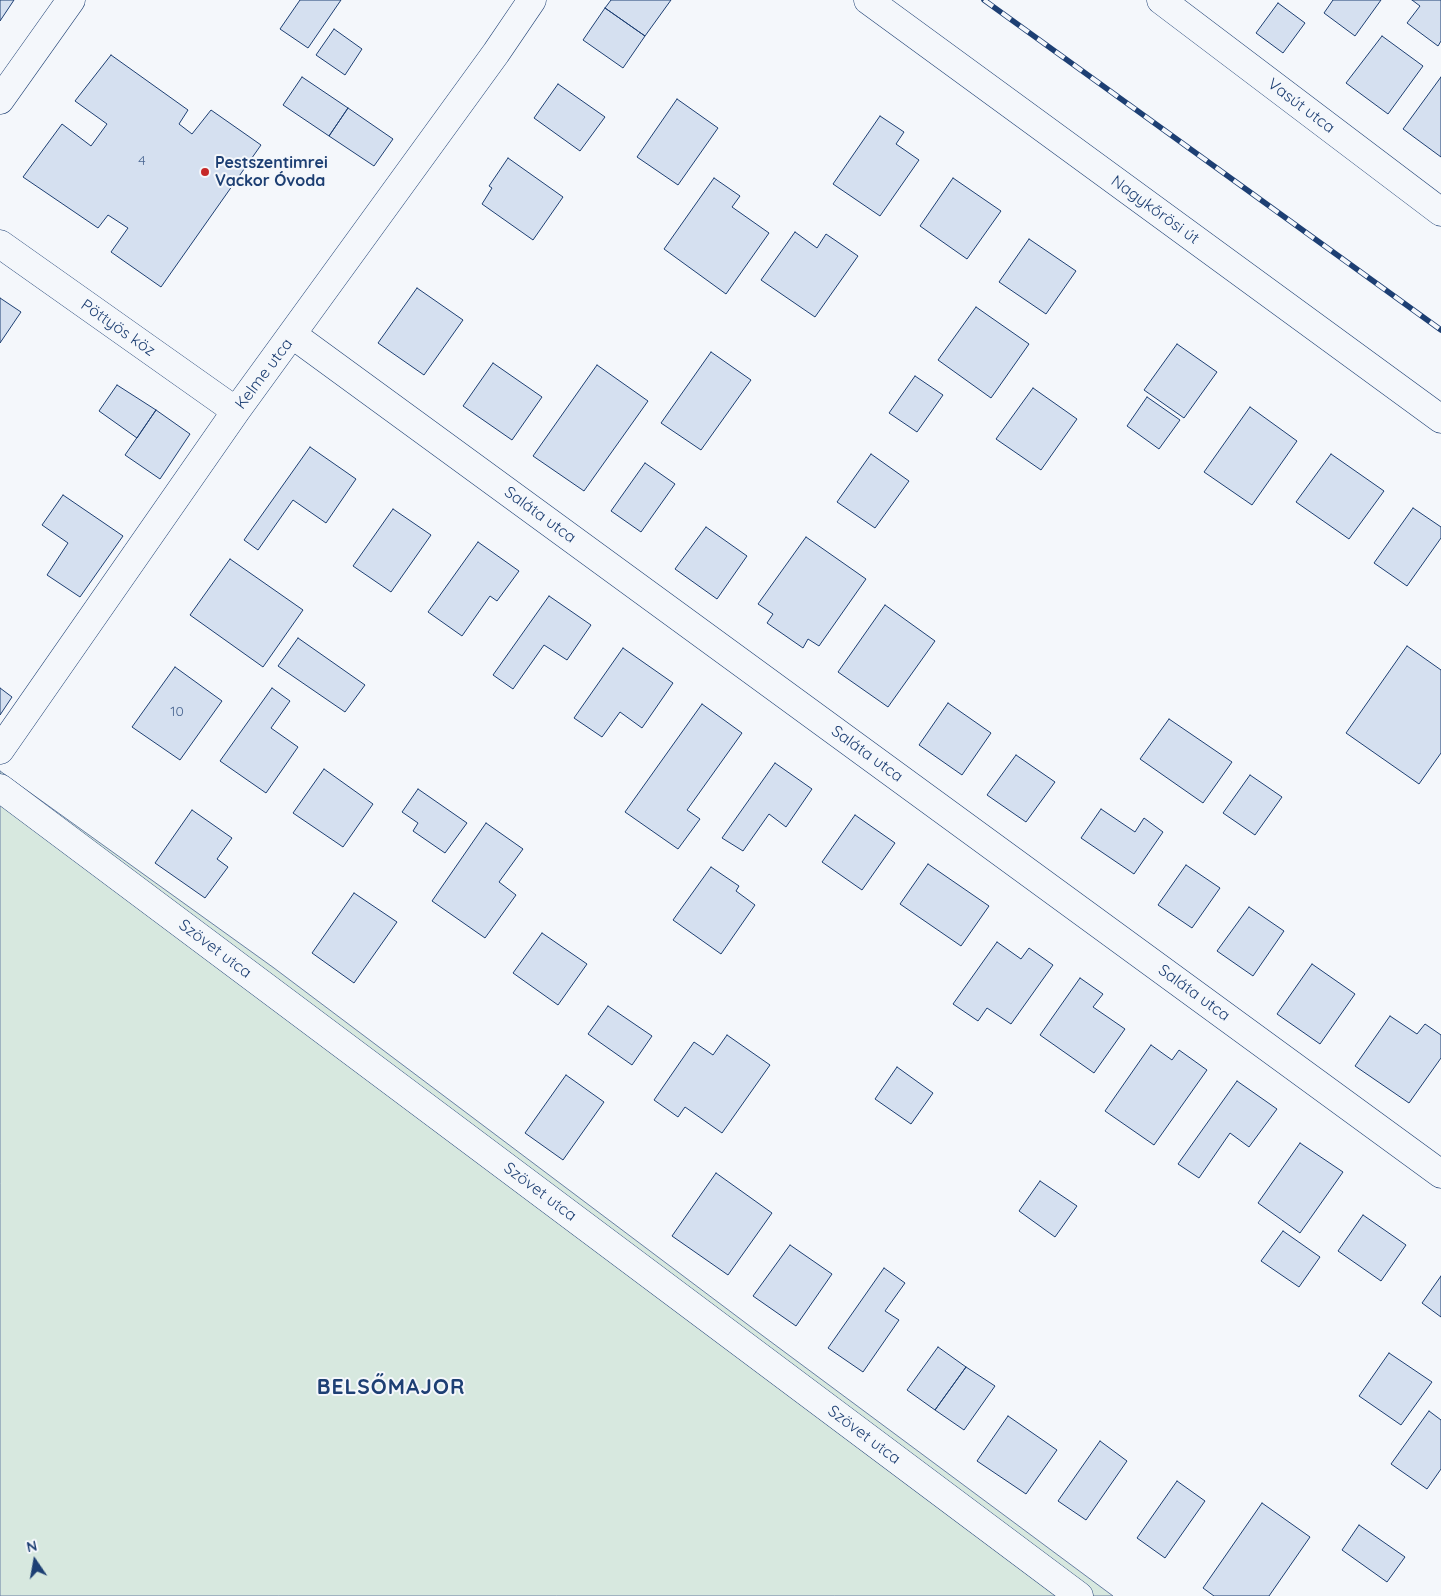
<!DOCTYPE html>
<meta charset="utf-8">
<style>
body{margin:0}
#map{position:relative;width:1441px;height:1596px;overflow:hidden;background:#f4f7fb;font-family:Quicksand,sans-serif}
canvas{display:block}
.north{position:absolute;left:10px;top:1536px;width:50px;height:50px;-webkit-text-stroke:4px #f4f7fb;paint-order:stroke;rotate:348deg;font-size:14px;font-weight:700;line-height:20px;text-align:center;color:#1d3f73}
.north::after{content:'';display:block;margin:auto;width:18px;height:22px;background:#1d3f73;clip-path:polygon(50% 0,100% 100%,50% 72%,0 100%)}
</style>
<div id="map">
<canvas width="1441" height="1596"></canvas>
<div class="north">N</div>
</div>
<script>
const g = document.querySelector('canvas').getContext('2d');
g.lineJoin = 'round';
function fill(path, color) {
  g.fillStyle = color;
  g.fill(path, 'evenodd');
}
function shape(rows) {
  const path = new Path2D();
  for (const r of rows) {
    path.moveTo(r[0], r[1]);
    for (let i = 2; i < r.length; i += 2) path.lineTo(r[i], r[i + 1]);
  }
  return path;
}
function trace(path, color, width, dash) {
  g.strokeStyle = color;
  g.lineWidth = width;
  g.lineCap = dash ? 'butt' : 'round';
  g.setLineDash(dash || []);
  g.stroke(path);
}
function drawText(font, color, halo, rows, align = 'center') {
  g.font = font + ' Quicksand,sans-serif';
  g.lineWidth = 4;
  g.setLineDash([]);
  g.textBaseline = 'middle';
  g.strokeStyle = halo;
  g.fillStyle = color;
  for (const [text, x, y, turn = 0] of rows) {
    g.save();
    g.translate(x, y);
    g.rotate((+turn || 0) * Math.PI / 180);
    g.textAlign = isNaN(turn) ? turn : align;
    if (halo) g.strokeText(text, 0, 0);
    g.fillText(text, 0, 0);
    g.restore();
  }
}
const green = shape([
 [0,771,274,968,755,1330,1113,1596,0,1596,0,771]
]);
const building = shape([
 [0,0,14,0,0,21,0,0],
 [300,0,341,0,308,48,280,29,300,0],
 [611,0,671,0,645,36,605,8,611,0],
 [1333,0,1381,0,1355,36,1324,13,1333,0],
 [1412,0,1441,0,1441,41,1438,46,1407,23,1420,6,1412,0],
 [1278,3,1305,23,1283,53,1256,33,1278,3],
 [605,8,645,36,623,68,583,40,605,8],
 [334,29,362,49,345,75,316,55,334,29],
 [1382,36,1423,66,1388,114,1346,83,1382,36],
 [111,55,188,110,179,124,192,134,211,110,261,145,161,287,111,252,128,228,108,215,98,228,23,177,62,124,91,146,107,124,75,101,111,55],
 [302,77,348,108,329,136,283,105,302,77],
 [1441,77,1441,157,1403,129,1441,77],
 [558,84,605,117,580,151,534,118,558,84],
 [677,99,718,128,678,185,637,157,677,99],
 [348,108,393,139,374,166,329,136,348,108],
 [880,116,904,132,896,144,919,160,880,216,833,184,880,116],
 [508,158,563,197,533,240,482,204,492,188,489,186,508,158],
 [714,178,740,196,732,207,769,233,726,294,664,249,714,178],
 [953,178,1001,211,967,259,920,226,953,178],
 [795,232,817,248,826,234,858,256,815,317,761,280,795,232],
 [1029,239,1076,271,1046,314,999,282,1029,239],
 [417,288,463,320,424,375,378,343,417,288],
 [0,298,21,312,0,343,0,298],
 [976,307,1029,344,991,398,938,360,976,307],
 [1177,344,1217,372,1184,418,1144,390,1177,344],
 [711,352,751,380,701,450,661,423,711,352],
 [493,363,542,397,512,440,463,406,493,363],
 [597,365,648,401,584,491,533,456,597,365],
 [915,376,943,395,917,432,889,413,915,376],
 [117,385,156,410,137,438,99,411,117,385],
 [1033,388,1077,419,1041,470,996,439,1033,388],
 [1147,397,1180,420,1159,449,1127,426,1147,397],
 [1250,407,1297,441,1252,505,1204,472,1250,407],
 [156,410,190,434,160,479,125,455,156,410],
 [310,447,356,479,326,523,293,500,258,550,244,540,310,447],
 [871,454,909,481,875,528,837,502,871,454],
 [1331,454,1384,491,1349,539,1296,502,1331,454],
 [645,463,675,484,641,532,611,511,645,463],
 [63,495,123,536,80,597,47,575,68,543,42,525,63,495],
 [1413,508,1441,527,1441,538,1407,586,1374,563,1413,508],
 [393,509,431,535,391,592,353,566,393,509],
 [706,527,747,556,717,599,675,569,706,527],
 [806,537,866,579,819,646,808,639,803,648,767,623,773,614,758,604,806,537],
 [478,542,519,571,497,601,490,596,462,636,428,612,478,542],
 [230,559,303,610,263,667,190,615,230,559],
 [549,596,591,625,567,660,544,645,513,689,493,675,549,596],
 [885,605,935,641,888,707,838,672,885,605],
 [298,638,365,685,345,712,278,666,298,638],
 [1407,646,1441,670,1441,753,1419,784,1346,733,1407,646],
 [623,648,673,683,642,728,620,712,602,737,574,718,623,648],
 [175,667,222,701,180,760,132,727,175,667],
 [0,688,12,697,0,715,0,688],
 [272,688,290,701,271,728,298,747,266,793,220,761,272,688],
 [948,703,991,733,962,775,919,745,948,703],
 [702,704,742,733,687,810,700,819,678,849,625,812,702,704],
 [1169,719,1232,762,1203,803,1140,759,1169,719],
 [1016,755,1055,782,1026,822,987,795,1016,755],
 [775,763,812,789,786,827,769,814,743,851,722,838,775,763],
 [324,769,373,804,343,847,293,813,324,769],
 [1250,775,1282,797,1255,835,1223,813,1250,775],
 [418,789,467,823,445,853,413,831,418,823,402,812,418,789],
 [1101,809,1135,832,1144,818,1163,832,1134,874,1081,838,1101,809],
 [192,810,232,838,217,859,228,867,205,898,155,863,192,810],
 [855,815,895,843,862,890,822,862,855,815],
 [486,823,523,849,499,882,516,895,485,938,432,901,486,823],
 [928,864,989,906,961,946,900,904,928,864],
 [1186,865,1220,888,1192,928,1158,905,1186,865],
 [711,867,739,886,736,891,755,905,721,954,673,920,711,867],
 [354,893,397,922,354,983,312,953,354,893],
 [1249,907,1284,931,1253,976,1217,951,1249,907],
 [542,933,587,964,558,1005,513,973,542,933],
 [997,942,1021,959,1029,948,1053,965,1011,1024,987,1008,978,1021,953,1004,997,942],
 [1312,964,1355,994,1320,1044,1277,1014,1312,964],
 [1080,978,1103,994,1093,1007,1125,1029,1094,1073,1040,1035,1080,978],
 [608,1006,652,1036,632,1065,588,1034,608,1006],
 [1390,1016,1417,1034,1425,1024,1441,1035,1441,1058,1409,1103,1355,1066,1390,1016],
 [727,1035,770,1065,722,1133,685,1107,678,1117,654,1100,694,1042,713,1055,727,1035],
 [1151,1045,1172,1060,1179,1050,1207,1070,1154,1145,1105,1111,1151,1045],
 [897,1067,933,1093,911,1124,875,1099,897,1067],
 [566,1075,604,1102,563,1160,525,1133,566,1075],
 [1237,1081,1277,1109,1249,1147,1230,1133,1199,1178,1178,1164,1237,1081],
 [1300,1143,1343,1172,1300,1233,1258,1203,1300,1143],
 [716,1173,772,1213,728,1275,672,1236,716,1173],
 [1040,1181,1077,1206,1055,1237,1019,1211,1040,1181],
 [1363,1215,1406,1245,1381,1281,1338,1251,1363,1215],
 [1283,1231,1320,1257,1299,1287,1261,1261,1283,1231],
 [790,1245,832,1274,796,1326,753,1296,790,1245],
 [884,1268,905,1283,885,1311,899,1320,863,1372,828,1348,884,1268],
 [1441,1276,1441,1317,1422,1303,1441,1276],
 [938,1347,966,1367,935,1410,907,1390,938,1347],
 [1389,1353,1432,1382,1401,1425,1359,1396,1389,1353],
 [966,1367,995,1386,964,1430,935,1410,966,1367],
 [1429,1411,1441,1420,1441,1469,1427,1489,1391,1464,1429,1411],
 [1008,1416,1057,1450,1026,1494,977,1461,1008,1416],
 [1100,1441,1127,1461,1086,1520,1058,1501,1100,1441],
 [1177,1481,1205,1501,1165,1558,1137,1538,1177,1481],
 [1262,1503,1310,1537,1269,1596,1214,1596,1203,1588,1262,1503],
 [1359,1525,1405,1557,1387,1582,1342,1550,1359,1525]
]);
const street = shape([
 [1161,0,1441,212],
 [0,100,71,0],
 [0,244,236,411],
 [293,335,1441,1174],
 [0,750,236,411,496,53,532,0],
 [0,788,1079,1596]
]);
const secondary = shape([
 [868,0,1441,419]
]);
const rail = shape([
 [984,0,1441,330]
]);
const markers = [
 [205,172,5,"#c62828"]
];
const numberNames = [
 ["4",142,161],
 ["10",177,712]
];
const streetNames = [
 ["Vasút utca",1301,106,37],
 ["Nagykőrösi út",1155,210,36],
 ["Pöttyös köz",118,328,35],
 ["Kelme utca",264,374,-53],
 ["Saláta utca",540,515,36],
 ["Saláta utca",867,754,36],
 ["Szövet utca",215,949,37],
 ["Saláta utca",1194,993,36],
 ["Szövet utca",540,1192,37],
 ["Szövet utca",864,1435,37]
];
const poiNames = [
 ["Pestszentimrei",215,163],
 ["Vackor Óvoda",215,181]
];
const districtNames = [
 ["BELSŐMAJOR",391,1388]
];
fill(green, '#d7e8df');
trace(green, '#687fa3', 1);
fill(building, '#d5e0f0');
trace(building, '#1d3f73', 1);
trace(street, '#1d3f73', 29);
trace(secondary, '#1d3f73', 29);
trace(street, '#f4f7fb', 28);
trace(secondary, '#f4f7fb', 28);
trace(rail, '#1d3f73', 5.5);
trace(rail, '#f4f7fb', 4, [11]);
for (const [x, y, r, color] of markers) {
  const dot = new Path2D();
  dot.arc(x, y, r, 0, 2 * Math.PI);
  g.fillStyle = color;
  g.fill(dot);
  trace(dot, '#f4f7fb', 2);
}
drawText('14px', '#4b6792', null, numberNames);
drawText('16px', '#1d3f73', '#f4f7fb', streetNames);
drawText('bold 16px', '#1d3f73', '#f4f7fb', poiNames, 'left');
g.letterSpacing = '1px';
drawText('bold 21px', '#1d3f73', '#f4f7fb', districtNames);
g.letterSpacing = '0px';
</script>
